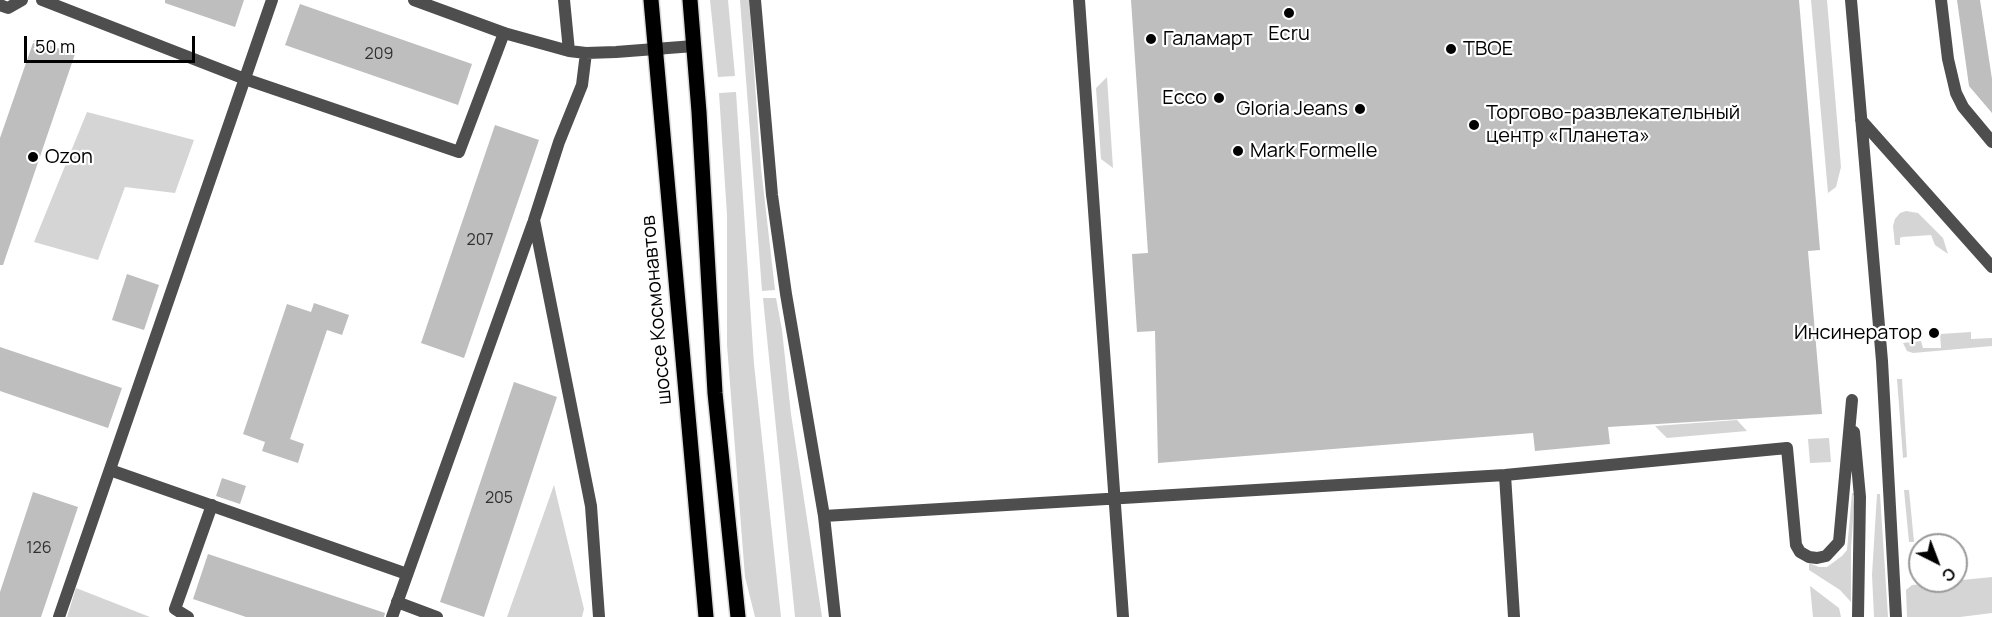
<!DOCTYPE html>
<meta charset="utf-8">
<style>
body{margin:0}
#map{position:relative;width:1992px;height:617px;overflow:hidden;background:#fff;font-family:Manrope,sans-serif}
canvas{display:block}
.north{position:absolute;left:1908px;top:533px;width:60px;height:60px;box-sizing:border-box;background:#fff;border:2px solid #999;border-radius:50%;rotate:138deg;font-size:16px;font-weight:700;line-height:24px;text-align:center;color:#000}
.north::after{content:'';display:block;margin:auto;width:21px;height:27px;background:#000;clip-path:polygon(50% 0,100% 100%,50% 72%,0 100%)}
.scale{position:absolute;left:24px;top:36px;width:171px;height:27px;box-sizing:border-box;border:3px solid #000;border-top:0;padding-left:8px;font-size:18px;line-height:21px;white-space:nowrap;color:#000;-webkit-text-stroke:4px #fff;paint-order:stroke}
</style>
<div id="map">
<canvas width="1992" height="617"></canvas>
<div class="north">С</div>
<div class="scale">50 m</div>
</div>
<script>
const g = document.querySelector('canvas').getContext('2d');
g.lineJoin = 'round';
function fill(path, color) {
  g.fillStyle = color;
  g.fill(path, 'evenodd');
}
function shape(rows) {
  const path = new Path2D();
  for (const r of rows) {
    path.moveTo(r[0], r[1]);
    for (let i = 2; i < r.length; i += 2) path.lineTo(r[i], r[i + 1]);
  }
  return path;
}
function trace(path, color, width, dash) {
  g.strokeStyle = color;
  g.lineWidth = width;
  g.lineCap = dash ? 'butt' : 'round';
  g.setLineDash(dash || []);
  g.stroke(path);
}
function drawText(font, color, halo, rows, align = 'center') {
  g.font = font + ' Manrope,sans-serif';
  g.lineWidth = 4.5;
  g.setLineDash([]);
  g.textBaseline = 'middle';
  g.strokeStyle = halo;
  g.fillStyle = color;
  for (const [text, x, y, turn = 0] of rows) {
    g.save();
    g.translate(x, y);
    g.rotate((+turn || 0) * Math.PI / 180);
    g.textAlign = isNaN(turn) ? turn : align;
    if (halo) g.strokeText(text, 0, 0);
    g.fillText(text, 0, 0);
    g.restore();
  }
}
const green = shape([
 [710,0,728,0,735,76,718,77],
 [740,0,749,0,761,168,775,290,762,291],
 [1811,0,1827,0,1841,167,1836,187,1828,193],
 [1107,77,1113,168,1101,159,1096,88],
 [736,92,754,364,781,617,755,617,745,577,727,345,727,215,719,93],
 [87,112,194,140,175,193,125,187,98,260,34,242],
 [1906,211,1918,213,1943,238,1948,254,1935,245,1931,235,1902,237,1900,238,1900,245,1895,245,1893,226,1895,219,1900,213],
 [763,298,776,298,782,330,791,414,822,617,795,617],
 [1971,332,1971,339,1992,338,1992,346,1913,353,1907,351,1903,343,1921,341,1923,348,1941,348,1940,334],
 [1897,379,1902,379,1907,457,1903,458],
 [1737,420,1747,431,1667,438,1655,426],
 [1829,438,1831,462,1810,463,1808,439],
 [554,485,584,609,582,617,507,617],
 [1904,490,1909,490,1914,542,1909,542],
 [1852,493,1855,493,1851,548,1851,602,1840,590,1809,570,1809,563,1819,567,1827,567,1842,556,1847,550],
 [1877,494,1880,494,1888,617,1874,617,1872,575],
 [1992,577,1992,613,1960,617,1907,617,1906,590,1912,585],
 [1810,586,1839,608,1841,617,1813,617],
 [76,588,150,617,67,617]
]);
const building = shape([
 [165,0,244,0,235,27,165,3],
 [1131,0,1799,0,1820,250,1808,251,1822,414,1608,427,1610,444,1535,451,1533,433,1158,463,1155,331,1137,332,1133,271,1132,254,1148,253],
 [1957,0,1980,0,1992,79,1992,113,1969,86],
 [300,4,472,64,458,105,285,45],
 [34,40,75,54,3,265,0,265,0,138],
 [495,125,539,140,464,358,421,343],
 [127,274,159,285,144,330,112,320],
 [314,303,349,315,342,335,327,330,290,439,304,444,298,463,262,451,265,442,243,434,287,304,311,312],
 [0,347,122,388,108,428,0,391],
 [514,382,557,397,484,617,440,602],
 [222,478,246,486,240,504,216,496],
 [33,492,78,507,41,617,0,617,0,592],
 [208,554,385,613,384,617,246,617,193,599]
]);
const lane = shape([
 [42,0,245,79,459,152,504,33],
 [755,0,772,195,786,294,824,516,835,617],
 [1079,0,1123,617],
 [1851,0,1882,361,1896,617],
 [1941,0,1948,59,1956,93,1963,107,1992,142],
 [0,5,8,8,22,0],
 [1861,120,1992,267],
 [1854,432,1860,497,1858,617],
 [110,470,407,574],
 [1505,475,1514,617],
 [824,516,1505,475,1787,448,1796,545,1800,552,1809,557,1817,558,1826,556,1839,542,1852,400],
 [397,602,437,617],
 [59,617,272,0],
 [188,617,175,609,212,505]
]);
const street = shape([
 [414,0,504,33,569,51,586,53,616,52,694,46],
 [564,0,569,51],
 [586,53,582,85,559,142,534,220,591,506,599,617],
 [392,617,533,223]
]);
const primary = shape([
 [651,0,706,617],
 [690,0,699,112,715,393,738,617]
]);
const markers = [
 [1289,13,6,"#000"],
 [1151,39,6,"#000"],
 [1451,49,6,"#000"],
 [1219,98,6,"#000"],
 [1360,109,6,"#000"],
 [1474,125,6,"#000"],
 [1238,151,6,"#000"],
 [33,157,6,"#000"],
 [1934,333,6,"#000"]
];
const numberNames = [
 ["209",379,55],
 ["207",480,241],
 ["205",499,499],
 ["126",39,549]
];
const poiNames = [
 ["Ecru",1289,34,"center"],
 ["Галамарт",1163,39],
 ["ТВОЕ",1463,49],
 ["Ecco",1207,98,"right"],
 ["Gloria Jeans",1348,109,"right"],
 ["Торгово-развлекательный",1486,113],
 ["центр «Планета»",1486,136],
 ["Mark Formelle",1250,151],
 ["Ozon",45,157],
 ["Инсинератор",1922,333,"right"]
];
const streetNames = [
 ["шоссе Космонавтов",657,310,-95]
];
fill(green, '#d5d5d5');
fill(building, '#bebebe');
trace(primary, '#dbdbdb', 18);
trace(lane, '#4e4e4e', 12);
trace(street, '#4e4e4e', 12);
trace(primary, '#000', 15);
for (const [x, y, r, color] of markers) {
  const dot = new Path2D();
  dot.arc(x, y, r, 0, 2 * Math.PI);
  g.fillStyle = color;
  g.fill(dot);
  trace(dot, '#fff', 2);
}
drawText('16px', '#303030', null, numberNames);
drawText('20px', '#000', '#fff', poiNames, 'left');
drawText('20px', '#000', '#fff', streetNames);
</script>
